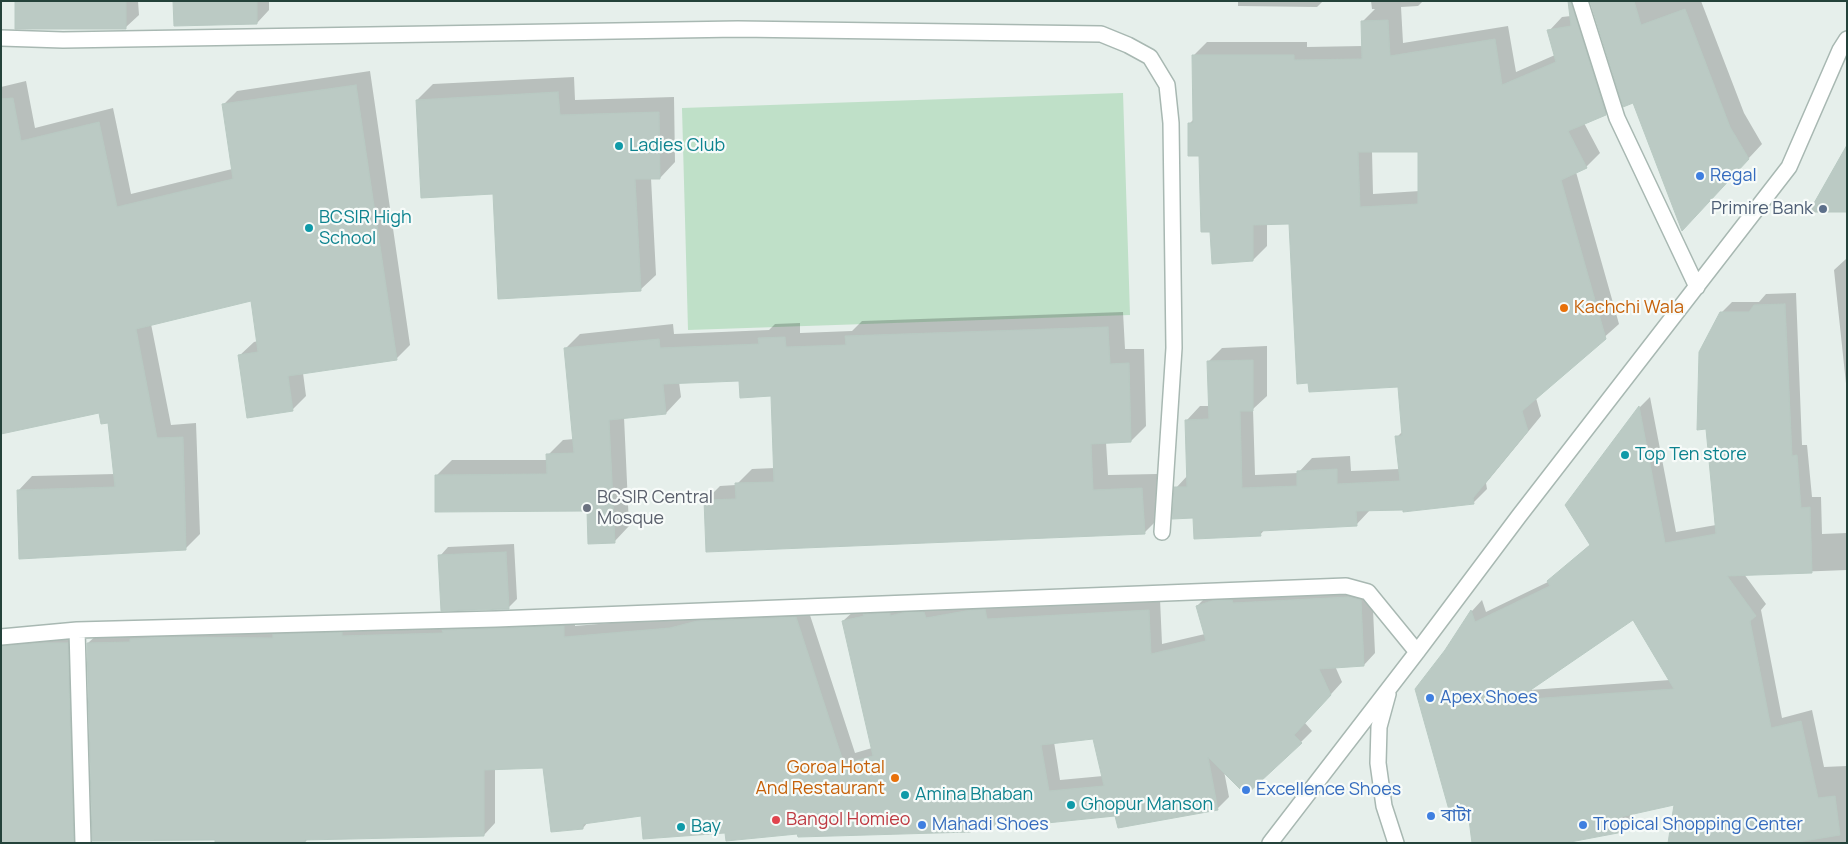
<!DOCTYPE html>
<meta charset="utf-8">
<style>
body{margin:0}
#map{position:relative;width:1848px;height:844px;overflow:hidden;background:#e6efeb;font-family:Manrope,sans-serif}
canvas{display:block}
.frame{position:absolute;inset:0;border:2px solid #24423a;pointer-events:none}
</style>
<div id="map">
<canvas width="1848" height="844"></canvas>
<div class="frame"></div>
</div>
<script>
const g = document.querySelector('canvas').getContext('2d');
g.lineJoin = 'round';
function fill(path, color) {
  g.fillStyle = color;
  g.fill(path, 'evenodd');
}
function shape(rows) {
  const path = new Path2D();
  for (const r of rows) {
    path.moveTo(r[0], r[1]);
    for (let i = 2; i < r.length; i += 2) path.lineTo(r[i], r[i + 1]);
  }
  return path;
}
function trace(path, color, width, dash) {
  g.strokeStyle = color;
  g.lineWidth = width;
  g.lineCap = dash ? 'butt' : 'round';
  g.setLineDash(dash || []);
  g.stroke(path);
}
function drawText(font, color, halo, rows, align = 'center') {
  g.font = font + ' Manrope,"Noto Sans Bengali",sans-serif';
  g.lineWidth = 4.5;
  g.setLineDash([]);
  g.textBaseline = 'middle';
  g.strokeStyle = halo;
  g.fillStyle = color;
  for (const [text, x, y, turn = 0] of rows) {
    g.save();
    g.translate(x, y);
    g.rotate((+turn || 0) * Math.PI / 180);
    g.textAlign = isNaN(turn) ? turn : align;
    if (halo) g.strokeText(text, 0, 0);
    g.fillText(text, 0, 0);
    g.restore();
  }
}
const green = shape([
 [1123,93,1130,315,688,330,682,108]
]);
const shadow = shape([
 [16,1,138,1,139,15,126,27],
 [175,1,269,1,269,10,257,23],
 [1238,1,1323,1,1317,7,1238,6],
 [1371,1,1423,1,1418,6,1401,7,1403,43,1508,26,1516,72,1555,55,1549,31,1562,17,1571,16,1569,1,1588,1,1619,100,1605,114,1584,123,1600,153,1586,167,1576,172,1619,324,1536,398,1541,416,1486,483,1487,489,1473,503,1370,510,1356,525,1265,529,1260,535,1194,517,1176,488,1188,475,1187,420,1200,406,1210,406,1208,362,1222,348,1267,346,1267,396,1253,409,1255,475,1298,473,1312,458,1350,456,1351,471,1400,469,1397,437,1403,431,1399,386,1290,223,1267,224,1267,246,1253,260,1212,230,1200,154,1189,124,1194,119,1193,56,1207,42,1307,42,1307,47,1363,46,1362,22,1375,9,1372,9],
 [1372,151,1420,151,1420,191,1373,194],
 [1591,1,1701,1,1744,113,1762,144,1695,216,1634,102],
 [370,71,410,345,396,359,303,373,306,396,292,410,239,356,254,342,258,341,252,299,151,324,171,425,196,423,200,534,186,548,18,491,32,476,115,474,109,421,100,412,1,433,1,87,26,81,35,128,113,108,131,194,232,169,223,105,237,91],
 [574,77,575,100,674,97,675,162,660,178,651,178,656,275,640,290,494,193,417,100,433,84],
 [1846,259,1847,259,1847,393,1834,270],
 [1796,293,1802,445,1807,445,1812,497,1821,497,1822,534,1847,533,1847,570,1744,574,1766,604,1761,610,1782,718,1812,710,1824,767,1847,766,1847,843,1669,843,1675,804,1632,813,1633,819,1622,831,1446,650,1472,611,1482,600,1486,612,1548,582,1591,544,1567,505,1640,407,1650,397,1676,532,1716,525,1721,313,1732,302,1759,302,1766,294],
 [1633,618,1670,680,1530,690],
 [1123,312,1125,349,1144,349,1146,426,1131,441,1106,442,1108,475,1157,474,1159,518,1144,533,705,501,720,486,736,485,752,469,775,468,773,395,740,380,679,382,681,397,666,413,624,417,629,526,614,542,588,510,436,476,452,460,548,460,548,455,563,440,574,439,565,349,580,334,673,324,674,334,769,330,775,324,800,323,800,333,852,331,862,321],
 [514,544,517,599,508,608,440,556,448,547],
 [1372,588,1375,653,1364,665,1335,666,1342,682,1305,723,1312,731,1301,742,1224,771,1229,797,1218,808,1038,820,974,827,970,831,799,836,798,833,727,832,642,815,588,822,583,828,545,766,495,768,495,823,484,835,309,838,305,842,217,839,88,643,100,632,575,615,575,626,807,606,855,753,872,748,843,621,855,610,996,598,998,608,1160,599,1162,644,1205,634,1197,606,1208,595],
 [1094,738,1103,776,1060,780,1054,742],
 [1,631,80,631,88,843,1,843]
]);
const building = shape([
 [15,1,126,1,126,29,15,29,15,1],
 [173,1,257,1,257,24,174,26,173,1],
 [1568,1,1571,1,1606,115,1568,131,1587,168,1561,180,1606,339,1522,411,1528,431,1473,498,1474,504,1403,512,1403,510,1356,511,1357,526,1260,531,1261,536,1194,539,1193,518,1172,519,1174,487,1187,487,1185,420,1209,419,1207,361,1253,360,1253,411,1240,411,1242,488,1297,486,1297,471,1337,469,1337,484,1400,481,1395,436,1402,436,1398,387,1309,392,1308,383,1297,384,1289,224,1253,225,1253,261,1212,264,1210,232,1201,232,1199,156,1188,156,1188,123,1193,123,1192,55,1294,55,1294,60,1362,59,1361,21,1388,20,1390,56,1495,39,1502,85,1556,62,1547,30,1571,26,1568,1],
 [1358,152,1418,152,1418,204,1360,207,1358,152],
 [1590,1,1634,1,1641,25,1685,9,1730,127,1749,159,1682,231,1633,103,1623,107,1590,1],
 [356,85,397,360,288,376,293,411,247,418,238,355,258,352,251,301,136,329,157,438,183,437,186,550,19,559,17,490,115,487,108,423,101,424,99,413,1,434,1,99,13,98,21,141,99,122,117,207,233,179,222,104,356,85],
 [558,92,560,115,659,112,660,179,635,179,641,291,498,299,493,194,421,198,416,100,558,92],
 [1847,145,1847,212,1809,212,1847,145],
 [1785,304,1792,456,1797,455,1801,508,1810,507,1812,573,1727,576,1756,616,1750,621,1771,728,1801,721,1818,798,1835,796,1840,835,1792,843,1668,843,1674,805,1620,817,1623,832,1565,843,1472,843,1468,812,1449,810,1415,689,1445,650,1471,610,1475,622,1550,586,1547,581,1590,545,1565,505,1639,406,1665,543,1716,534,1706,429,1697,430,1699,352,1720,312,1749,312,1754,305,1785,304],
 [1633,620,1674,689,1516,700,1633,620],
 [1108,327,1110,364,1129,363,1131,442,1091,444,1093,490,1142,488,1145,534,706,552,704,500,736,499,735,483,774,482,771,396,740,398,739,381,663,384,666,414,609,420,615,543,588,544,587,511,435,512,435,475,547,474,546,454,574,453,564,348,659,339,660,348,759,344,758,338,785,337,786,347,846,345,845,336,1108,327],
 [506,552,509,609,441,611,438,555,506,552],
 [1349,597,1361,600,1364,666,1319,669,1331,695,1294,735,1302,743,1246,795,1208,757,1218,810,1118,828,1115,816,1037,824,1036,821,968,829,971,832,798,837,797,834,726,841,725,833,643,839,641,816,583,824,583,829,551,832,543,768,484,770,484,836,305,840,305,843,215,843,215,840,92,841,87,643,130,642,130,639,167,637,273,638,273,634,342,632,342,636,443,633,442,630,564,626,564,637,670,628,697,621,796,617,844,764,873,756,842,621,864,616,863,614,890,613,890,616,906,612,924,612,926,618,971,610,985,609,987,619,1149,610,1151,654,1206,641,1196,606,1215,600,1232,600,1233,603,1349,597],
 [1093,739,1104,786,1049,791,1041,745,1093,739],
 [40,643,68,643,74,843,1,843,1,646,40,643]
]);
const minor = shape([
 [1580,1,1617,118,1697,287],
 [1,38,63,40,738,29,1101,34,1128,45,1150,57,1167,85,1171,123,1174,348,1162,532],
 [77,630,83,843],
 [1,637,77,630,496,619,1346,586,1368,592,1417,652],
 [1388,694,1379,727,1378,763,1384,806,1396,843],
 [1270,843,1417,652,1519,516,1789,167,1840,50,1847,39]
]);
const markers = [
 [619,146,5,"#0f9aa8"],
 [1700,176,5,"#3f7fe0"],
 [1823,209,5,"#5c6f8a"],
 [309,228,5,"#0f9aa8"],
 [1564,308,5,"#e8710a"],
 [1625,455,5,"#0f9aa8"],
 [587,508,5,"#6b7280"],
 [1430,698,5,"#3f7fe0"],
 [895,778,5,"#e8710a"],
 [1246,790,5,"#3f7fe0"],
 [905,795,5,"#0f9aa8"],
 [1071,805,5,"#0f9aa8"],
 [1431,816,5,"#3f7fe0"],
 [776,820,5,"#e0444e"],
 [922,825,5,"#3f7fe0"],
 [1583,825,5,"#3f7fe0"],
 [681,827,5,"#0f9aa8"]
];
const cultureNames = [
 ["Ladies Club",629,146],
 ["BCSIR High",319,218],
 ["School",319,239],
 ["Top Ten store",1635,455],
 ["Amina Bhaban",915,795],
 ["Ghopur Manson",1081,805],
 ["Bay",691,827]
];
const shopNames = [
 ["Regal",1710,176],
 ["Apex Shoes",1440,698],
 ["Excellence Shoes",1256,790],
 ["বাটা",1441,816],
 ["Mahadi Shoes",932,825],
 ["Tropical Shopping Center",1593,825]
];
const serviceNames = [
 ["Primire Bank",1813,209]
];
const foodNames = [
 ["Kachchi Wala",1574,308],
 ["Goroa Hotal",885,768,"right"],
 ["And Restaurant",885,789,"right"]
];
const worshipNames = [
 ["BCSIR Central",597,498],
 ["Mosque",597,519]
];
const healthNames = [
 ["Bangol Homieo",786,820]
];
fill(green, '#bfe0c8');
fill(shadow, '#0003');
fill(building, '#bbcac4');
trace(building, '#b8c9c2', 1);
trace(minor, '#a8b8b2', 18);
trace(minor, '#fff', 15);
for (const [x, y, r, color] of markers) {
  const dot = new Path2D();
  dot.arc(x, y, r, 0, 2 * Math.PI);
  g.fillStyle = color;
  g.fill(dot);
  trace(dot, '#f7fbf9', 2);
}
drawText('18px', '#0d838f', '#f7fbf9', cultureNames, 'left');
drawText('18px', '#366cbe', '#f7fbf9', shopNames, 'left');
drawText('18px', '#4e5e75', '#f7fbf9', serviceNames, 'right');
drawText('18px', '#c56008', '#f7fbf9', foodNames, 'left');
drawText('18px', '#5b616d', '#f7fbf9', worshipNames, 'left');
drawText('18px', '#be3a42', '#f7fbf9', healthNames, 'left');
</script>
